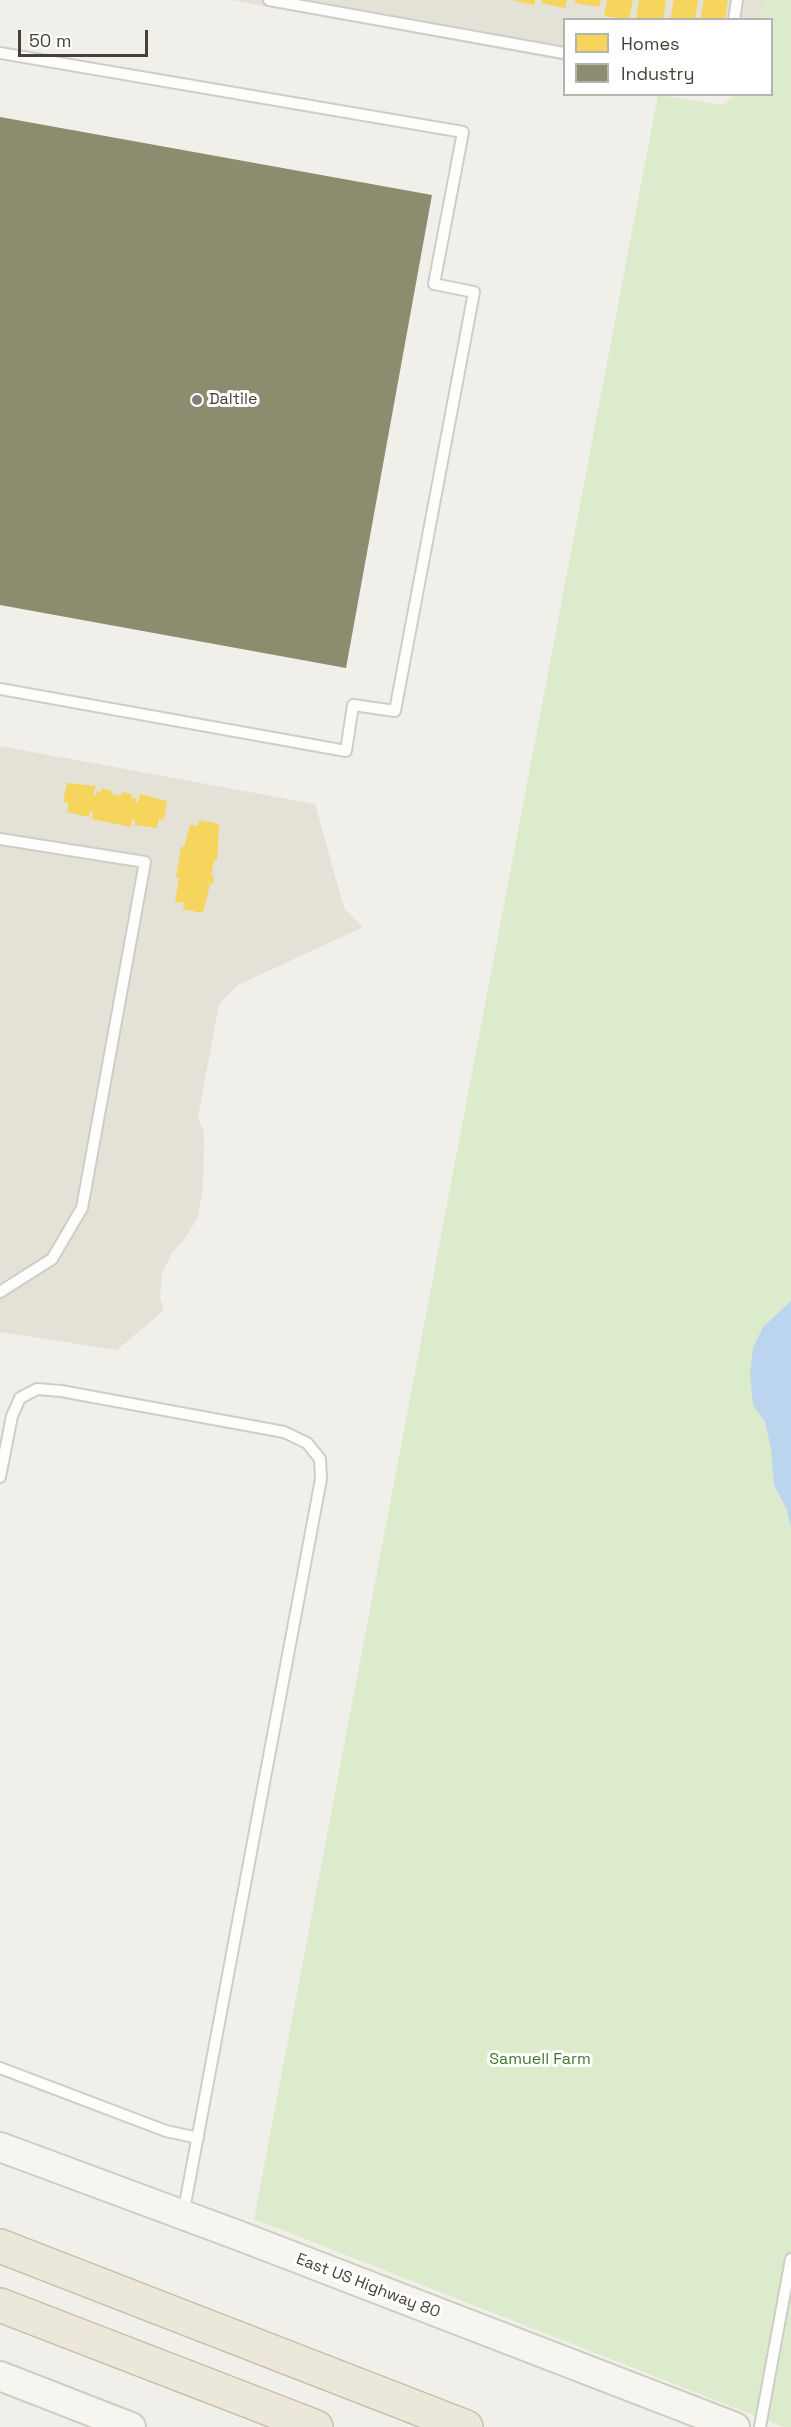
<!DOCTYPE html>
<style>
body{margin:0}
#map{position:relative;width:791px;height:2427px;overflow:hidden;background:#f0efea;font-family:"Space Grotesk",sans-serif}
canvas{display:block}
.legend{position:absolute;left:563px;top:18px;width:210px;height:78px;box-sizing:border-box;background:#fff;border:2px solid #b5b3af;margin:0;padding:8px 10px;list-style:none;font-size:18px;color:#464136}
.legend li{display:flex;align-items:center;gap:12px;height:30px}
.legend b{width:30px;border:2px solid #b5b3af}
.scale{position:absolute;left:18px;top:30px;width:130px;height:27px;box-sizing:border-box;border:3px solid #464136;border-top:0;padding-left:8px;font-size:18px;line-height:21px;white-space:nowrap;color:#464136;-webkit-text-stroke:4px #fff;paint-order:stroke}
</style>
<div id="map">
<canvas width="791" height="2427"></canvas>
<ul class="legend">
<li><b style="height:16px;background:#f6d55c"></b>Homes</li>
<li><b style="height:16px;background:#8c8c6e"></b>Industry</li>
</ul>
<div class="scale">50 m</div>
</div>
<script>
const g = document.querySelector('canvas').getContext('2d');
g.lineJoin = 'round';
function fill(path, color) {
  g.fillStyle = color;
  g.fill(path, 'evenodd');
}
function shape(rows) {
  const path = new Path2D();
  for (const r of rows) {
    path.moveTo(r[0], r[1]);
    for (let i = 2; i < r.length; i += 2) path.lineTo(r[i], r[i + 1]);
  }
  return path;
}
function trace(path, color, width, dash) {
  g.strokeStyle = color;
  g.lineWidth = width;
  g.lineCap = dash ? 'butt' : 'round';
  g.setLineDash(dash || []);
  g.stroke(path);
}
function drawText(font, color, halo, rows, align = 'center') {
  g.font = font + ' "Space Grotesk",sans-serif';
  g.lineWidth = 6;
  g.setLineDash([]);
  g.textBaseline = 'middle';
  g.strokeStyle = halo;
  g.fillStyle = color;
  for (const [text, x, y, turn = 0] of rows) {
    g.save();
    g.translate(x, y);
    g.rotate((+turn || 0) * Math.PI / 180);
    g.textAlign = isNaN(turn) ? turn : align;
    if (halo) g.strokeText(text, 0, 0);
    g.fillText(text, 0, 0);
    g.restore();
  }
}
const residential = shape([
 [231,0,764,0,761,19,564,20,564,61],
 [0,746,315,804,344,908,363,927,238,985,219,1004,198,1117,204,1132,203,1187,198,1217,186,1237,172,1253,162,1273,160,1298,164,1310,117,1350,0,1332]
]);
const green = shape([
 [764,0,791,0,791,2427,784,2427,254,2219,658,95,722,105,735,95,772,94,772,20,761,19]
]);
const water = shape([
 [791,1301,791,1528,787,1510,774,1485,771,1449,765,1422,753,1405,750,1373,753,1348,763,1327]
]);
const homes = shape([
 [511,0,535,0,534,5],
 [542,0,567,0,565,8,541,3],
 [575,0,601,0,599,7,575,3],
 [607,0,633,0,629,20,604,16],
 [639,0,666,0,663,20,636,20],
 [674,0,698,0,695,20,670,20],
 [704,0,728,0,725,20,700,20],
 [67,783,96,786,93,795,96,795,97,791,101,792,102,788,112,791,111,794,121,796,122,792,132,794,131,798,136,798,136,802,138,803,140,794,167,801,164,820,159,819,157,828,135,825,135,820,132,819,131,827,92,819,93,813,90,812,89,817,67,812,69,803,63,802],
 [199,820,219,824,217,861,214,860,211,876,214,876,213,884,202,882,210,885,203,913,183,909,184,903,175,902,179,878,176,878,181,847,184,847,190,825,198,826]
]);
const industry = shape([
 [0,117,432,195,346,668,0,605]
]);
const lane = shape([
 [269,0,564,53],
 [734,20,737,0],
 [0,53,463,132,434,284,474,292,395,711,353,705,346,751,0,689],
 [0,839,145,862,82,1208,52,1259,0,1292],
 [0,1477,12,1416,20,1398,37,1389,61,1391,284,1432,307,1443,320,1459,321,1479,183,2215],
 [0,2068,166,2131,198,2138],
 [760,2427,791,2259]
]);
const secondary = shape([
 [0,2147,240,2236,735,2427],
 [0,2376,131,2427]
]);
const highway = shape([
 [0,2246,466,2427],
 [0,2305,316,2427]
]);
const markers = [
 [197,400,6,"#827e75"]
];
const poiNames = [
 ["Daltile",209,400]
];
const parkNames = [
 ["Samuell Farm",540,2060]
];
const streetNames = [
 ["East US Highway 80",368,2286,21]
];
fill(residential, '#e4e1d7');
fill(green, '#dbebcb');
fill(water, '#bcd5ee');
fill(homes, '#f6d55c');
fill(industry, '#8c8c6e');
trace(lane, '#cecdc7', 14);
trace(secondary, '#cfcdc1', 32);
trace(highway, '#c7bfa6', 36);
trace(lane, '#fdfdfc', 10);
trace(secondary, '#f6f5ef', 28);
trace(highway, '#ebe7da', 33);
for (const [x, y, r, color] of markers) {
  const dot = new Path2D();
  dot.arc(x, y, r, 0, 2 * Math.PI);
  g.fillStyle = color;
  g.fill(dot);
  trace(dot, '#fff', 2);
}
drawText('16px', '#464136', '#fff', poiNames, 'left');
drawText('16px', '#40772b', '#fff', parkNames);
drawText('16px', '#464136', '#fff', streetNames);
</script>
